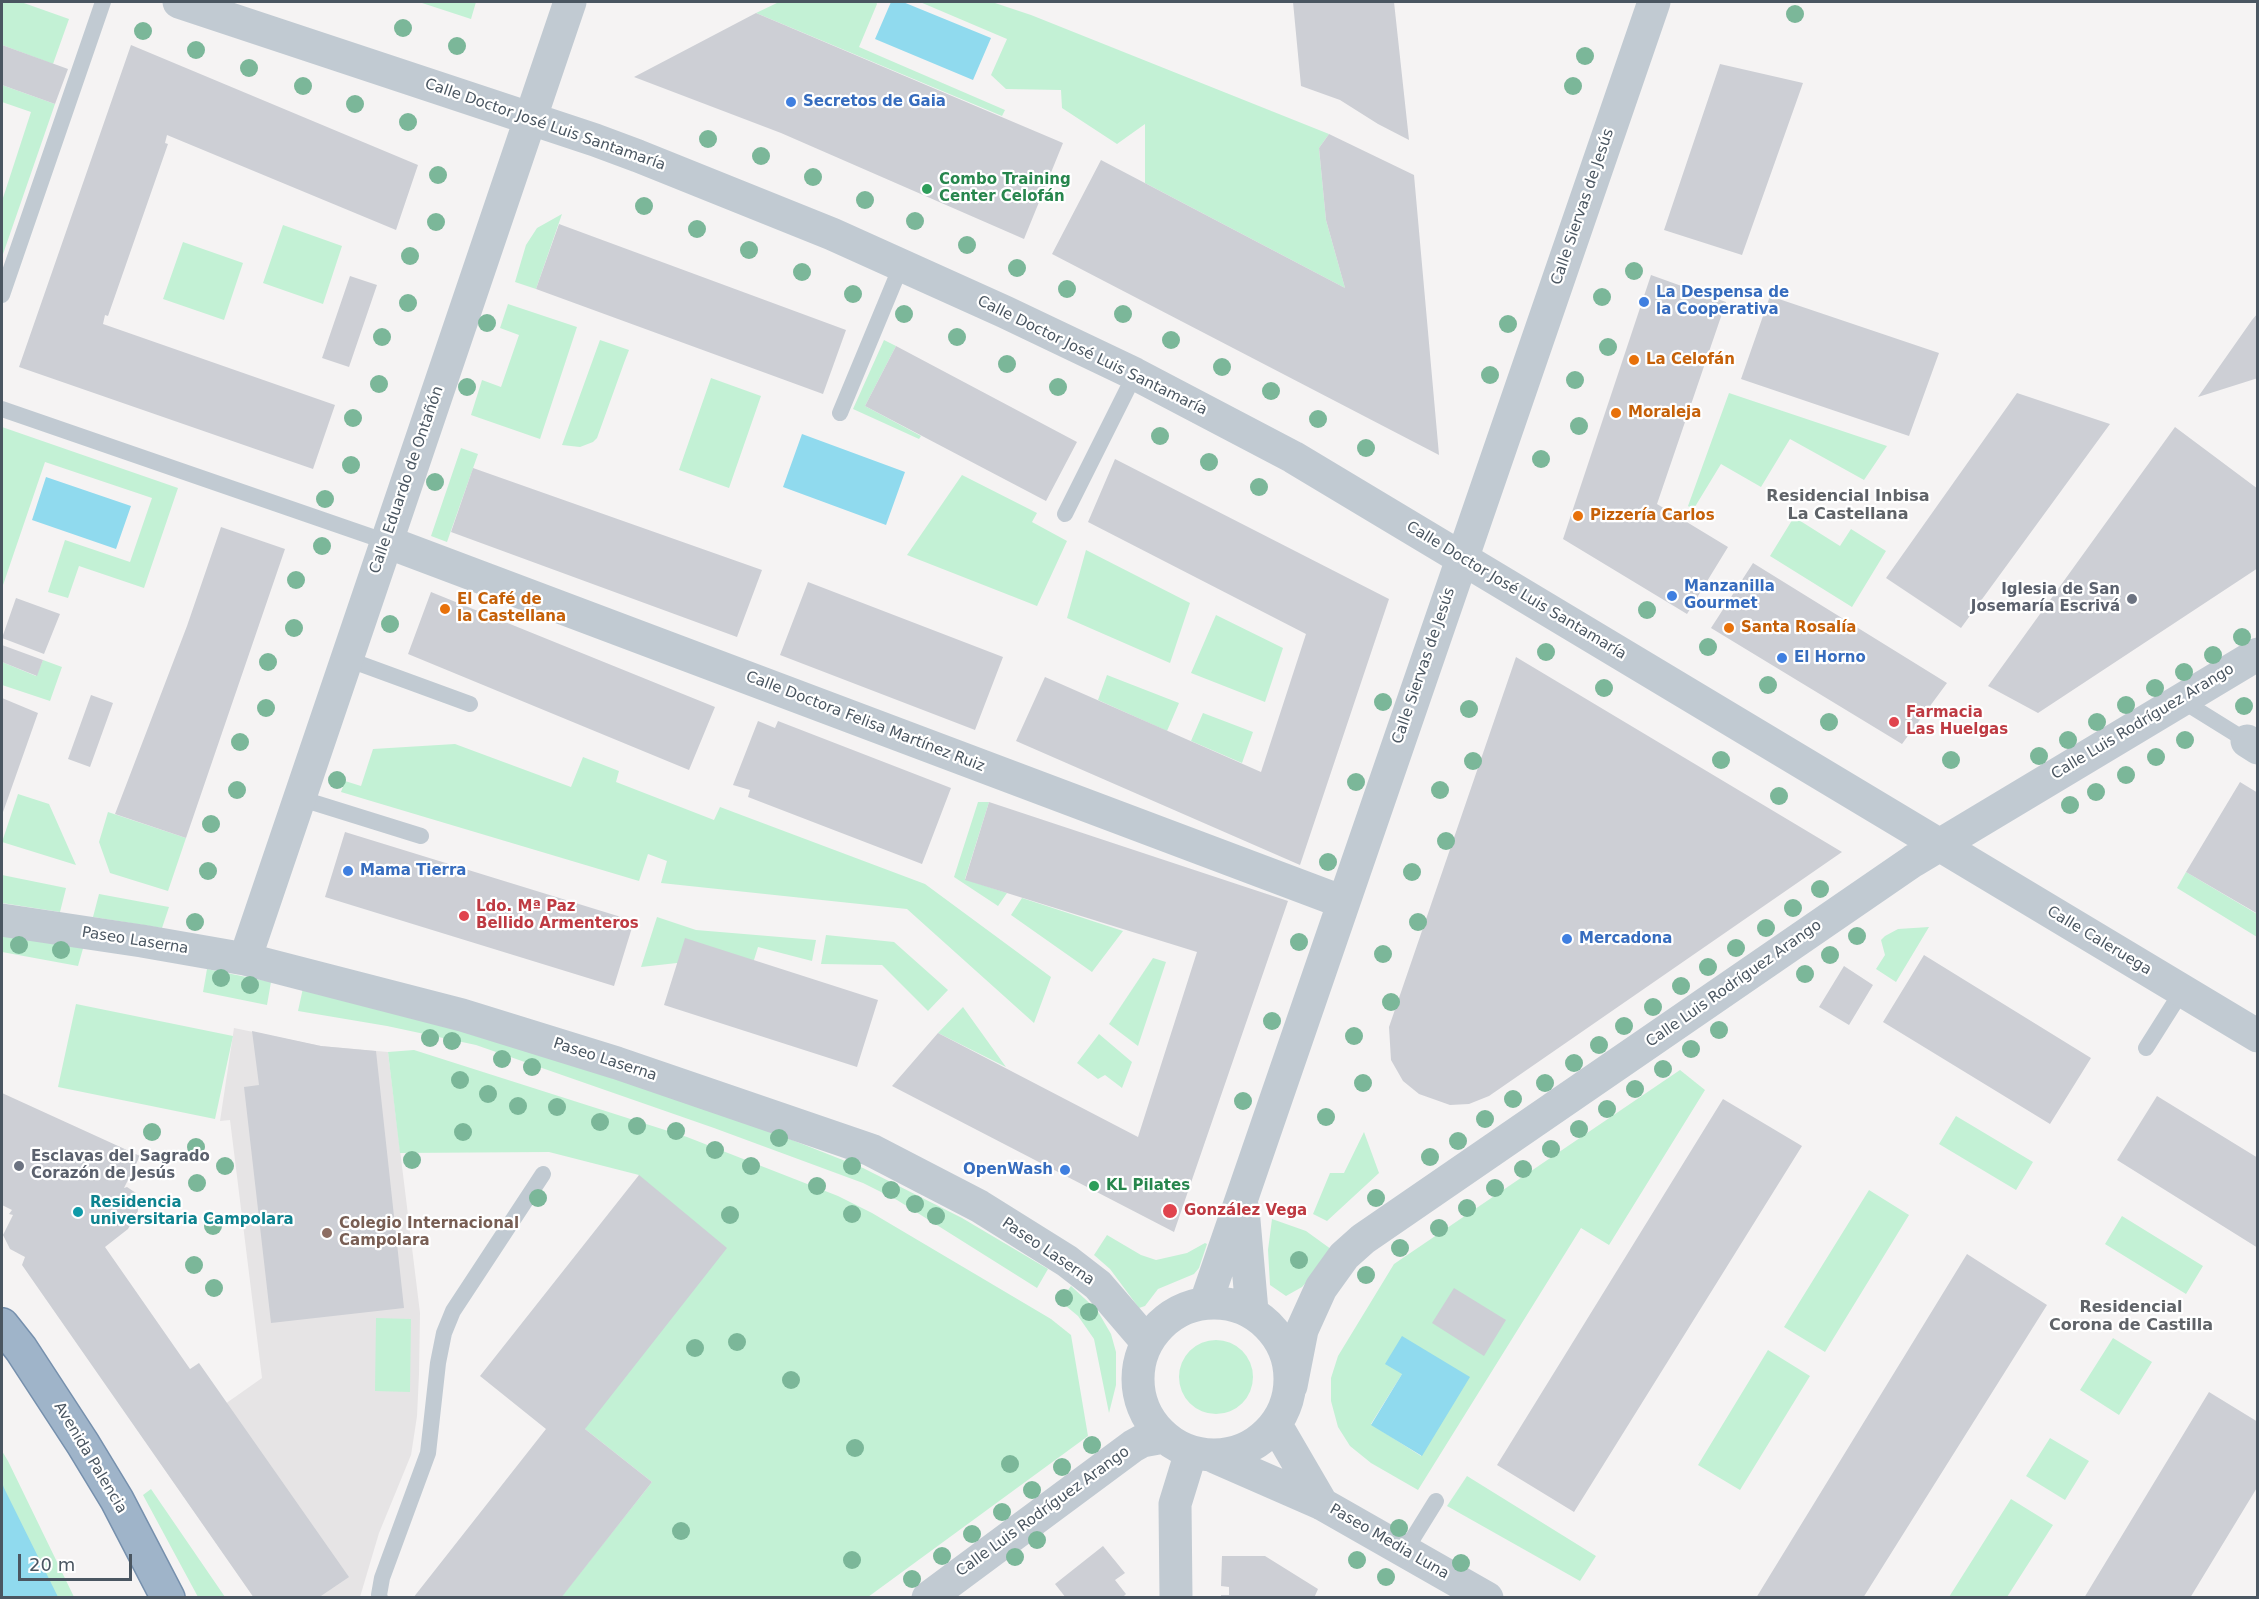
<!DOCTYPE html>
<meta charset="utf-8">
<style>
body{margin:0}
#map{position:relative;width:2259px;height:1599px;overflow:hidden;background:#f5f3f3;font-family:"DejaVu Sans",sans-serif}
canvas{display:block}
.frame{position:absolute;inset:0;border:3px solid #4a5661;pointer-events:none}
.scale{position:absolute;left:18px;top:1554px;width:114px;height:27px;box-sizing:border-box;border:3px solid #4a5661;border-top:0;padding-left:8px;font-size:18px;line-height:21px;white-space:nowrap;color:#4a5661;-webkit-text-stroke:4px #fff;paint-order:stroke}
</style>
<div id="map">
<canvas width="2259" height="1599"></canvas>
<div class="frame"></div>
<div class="scale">20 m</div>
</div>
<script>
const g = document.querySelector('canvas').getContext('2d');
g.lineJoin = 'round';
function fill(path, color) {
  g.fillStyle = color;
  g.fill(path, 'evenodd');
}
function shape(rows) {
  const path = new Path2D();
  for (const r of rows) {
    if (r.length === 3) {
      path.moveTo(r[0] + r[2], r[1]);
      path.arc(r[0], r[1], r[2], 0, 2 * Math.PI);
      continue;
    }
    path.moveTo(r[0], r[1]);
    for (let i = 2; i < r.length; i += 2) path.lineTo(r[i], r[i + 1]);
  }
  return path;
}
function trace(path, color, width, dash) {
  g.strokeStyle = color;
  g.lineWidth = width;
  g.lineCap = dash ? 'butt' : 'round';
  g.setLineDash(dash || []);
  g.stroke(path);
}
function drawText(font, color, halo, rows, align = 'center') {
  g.font = font + ' "DejaVu Sans",sans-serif';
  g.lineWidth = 4.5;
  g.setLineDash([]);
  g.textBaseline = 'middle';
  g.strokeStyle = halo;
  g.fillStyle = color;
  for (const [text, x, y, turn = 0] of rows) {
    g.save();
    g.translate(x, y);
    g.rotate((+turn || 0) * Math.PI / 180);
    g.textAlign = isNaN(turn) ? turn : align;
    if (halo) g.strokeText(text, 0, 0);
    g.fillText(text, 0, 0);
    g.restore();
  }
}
const education = shape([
 [234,1028,321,1046,388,1052,420,1313,419,1374,417,1416,411,1455,379,1533,360,1597,254,1597,154,1454,262,1378,230,1120,220,1121]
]);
const green = shape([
 [2,2,21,2,69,19,53,64,2,45],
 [419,2,476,2,471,19],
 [779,2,876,2,877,4,859,47,1005,110,1002,116,756,13],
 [920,2,992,2,1031,15,1329,134,1319,148,1326,220,1345,288,1145,183,1145,124,1117,144,1062,108,1061,90,1006,89,991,75,1007,39],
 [2,85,55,104,2,257,2,201,31,112,2,102],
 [562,214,536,289,515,282,526,245,537,228],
 [283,225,342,246,323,304,263,283],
 [183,242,243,263,224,320,163,299],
 [508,304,577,327,540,439,471,415,482,380,501,387,519,335,500,328],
 [600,340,629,350,624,363,597,438,593,442,580,447,562,445],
 [884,340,896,346,865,406,921,436,919,439,853,409],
 [711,378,761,396,729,488,679,470],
 [1729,393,1887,446,1864,480,1790,439,1761,487,1721,464,1693,510,1688,506],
 [2,427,178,488,144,588,79,566,68,598,48,592,65,540,130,562,152,498,45,462,2,588],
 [461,448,478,454,447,542,431,536],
 [962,475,1037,513,1032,522,1067,541,1037,606,907,555],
 [1794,517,1840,546,1851,529,1886,551,1852,607,1770,556],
 [1086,550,1190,603,1170,663,1067,618],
 [1216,615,1283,648,1265,702,1191,673],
 [43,660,62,667,50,701,2,685,2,662,36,676],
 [1107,675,1179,703,1167,731,1098,700],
 [1203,713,1253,732,1242,763,1191,741],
 [455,744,571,787,583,757,619,771,616,782,714,820,720,807,925,884,1051,977,1034,1023,907,909,661,883,667,861,648,854,639,881,341,792,345,781,361,786,373,749],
 [18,794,49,804,76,865,2,842],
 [978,802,989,802,965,879,1007,893,998,906,954,877],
 [108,812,186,838,168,891,110,873,99,842],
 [2186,872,2257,914,2257,937,2177,888],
 [2,875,66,888,60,912,2,903],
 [99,894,169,907,162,928,93,917],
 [1022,898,1123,931,1092,972,1011,915],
 [657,917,696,930,816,940,812,961,758,947,754,960,677,963,641,967],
 [1929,927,1896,982,1876,969,1885,955,1881,940,1885,936,1898,929],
 [2,933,84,945,78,966,2,952],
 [826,935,894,942,948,990,928,1011,882,965,821,964],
 [1153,958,1166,962,1138,1046,1109,1024],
 [207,969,271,982,267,1005,203,992],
 [303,988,429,1021,555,1058,782,1136,863,1168,962,1218,1048,1269,1037,1288,897,1200,863,1183,714,1128,476,1045,387,1026,298,1011],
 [76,1004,233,1036,215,1119,58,1087],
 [963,1007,1006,1067,938,1033],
 [1099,1034,1132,1062,1122,1088,1105,1075,1098,1079,1077,1063],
 [414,1050,687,1137,838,1196,872,1213,1051,1319,1071,1335,1088,1436,868,1597,561,1597,652,1482,585,1429,639,1175,549,1152,400,1153,388,1052],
 [1680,1070,1705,1090,1609,1245,1581,1228,1418,1490,1371,1463,1350,1446,1338,1427,1331,1401,1331,1378,1338,1356,1394,1264],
 [1402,1374,1421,1456,1371,1424],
 [1956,1116,2033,1162,2016,1190,1939,1144],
 [1364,1132,1379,1173,1327,1221,1313,1214,1330,1173,1344,1173],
 [1869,1190,1909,1215,1825,1352,1784,1327],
 [2122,1216,2203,1266,2186,1294,2105,1244],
 [1272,1219,1306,1231,1335,1252,1302,1287,1286,1296,1270,1285,1268,1250],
 [1107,1235,1141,1255,1156,1260,1187,1253,1205,1243,1207,1244,1199,1268,1194,1274,1158,1289,1145,1306,1139,1308,1110,1269,1094,1255],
 [1071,1286,1097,1310,1111,1334,1116,1352,1116,1385,1109,1413,1094,1339,1078,1316,1060,1301],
 [376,1318,411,1319,410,1392,375,1391],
 [2113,1338,2152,1362,2119,1415,2080,1390],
 [1216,1377,37],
 [1768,1350,1810,1376,1740,1490,1698,1465],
 [2050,1438,2089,1461,2065,1500,2026,1476],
 [2,1451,8,1461,74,1597,2,1597],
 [1467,1476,1596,1556,1580,1581,1447,1506],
 [151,1489,225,1597,198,1597,143,1495],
 [2011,1499,2053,1525,2007,1597,1949,1597]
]);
const water = shape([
 [891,2,903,2,991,38,973,80,875,39],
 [802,434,905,472,886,525,783,487],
 [46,477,131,506,116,549,32,520],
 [1402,1336,1470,1377,1422,1456,1371,1425,1402,1374,1385,1364],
 [2,1482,4,1488,58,1597,2,1597]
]);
const building = shape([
 [1293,2,1394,2,1409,140,1378,124,1340,100,1301,86],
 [756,13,1063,143,1024,239,781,133,634,77],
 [2,45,68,69,55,104,2,85],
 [131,45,418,165,396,230,167,135,165,143,168,144,108,316,105,315,103,324,335,405,313,469,19,367],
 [1720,64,1803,83,1742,255,1664,230],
 [1329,134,1414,175,1439,455,1052,254,1101,160,1345,288,1326,220,1319,148],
 [559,224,846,330,823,394,536,289],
 [1651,275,1726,302,1657,504,1728,547,1687,614,1563,539],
 [350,276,377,285,349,367,322,358],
 [1770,296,1939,353,1909,436,1741,379],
 [2258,313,2258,378,2198,397,2252,320],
 [896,346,1077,442,1046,501,865,406],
 [2017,393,2110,424,1961,628,1886,578],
 [2175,427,2258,489,2258,568,2038,713,1988,686],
 [1115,459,1389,599,1300,865,1016,741,1045,677,1261,772,1306,634,1088,522],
 [473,468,762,570,737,637,451,532],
 [221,527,285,549,186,838,115,814,187,626],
 [1753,563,1947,683,1902,744,1711,628],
 [808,582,1003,657,975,730,780,655],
 [431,592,715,707,689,770,408,654],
 [16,598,60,614,44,654,2,638],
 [2,645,43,660,37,676,2,662],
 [1516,657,1842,852,1489,1096,1469,1104,1450,1105,1419,1094,1403,1081,1391,1060,1389,1027],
 [91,695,113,703,90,767,68,759],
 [2,698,38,713,2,815],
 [758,721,775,728,778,721,951,788,922,864,748,797,750,790,733,785],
 [2240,782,2258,793,2258,914,2186,872],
 [989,802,1288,901,1174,1232,892,1086,938,1033,1138,1137,1197,952,965,880],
 [345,832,634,921,614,986,325,897],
 [685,938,878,1000,857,1067,664,1005],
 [1924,955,2091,1058,2050,1124,1883,1022],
 [1844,966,1873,985,1849,1025,1819,1007],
 [252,1031,321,1046,376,1051,404,1308,271,1323,244,1087,259,1085],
 [2,1093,140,1156,124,1188,127,1187,136,1193,138,1211,128,1229,105,1247,190,1369,199,1363,349,1577,318,1598,254,1598,22,1265,25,1257,10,1249,3,1235,13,1215,9,1214,12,1210,2,1205],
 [2157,1096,2258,1158,2258,1248,2117,1160],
 [1723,1099,1802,1146,1574,1512,1497,1465],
 [639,1175,727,1248,585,1429,652,1482,561,1598,413,1598,546,1429,480,1376],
 [1967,1254,2047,1305,1863,1598,1756,1598],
 [1454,1288,1506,1320,1484,1356,1432,1323],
 [2209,1392,2258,1422,2258,1486,2190,1598,2084,1598],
 [1103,1546,1125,1573,1115,1580,1126,1594,1122,1598,1066,1598,1055,1584],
 [1222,1556,1265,1556,1318,1589,1314,1598,1221,1598,1221,1595,1229,1595,1229,1587,1221,1586]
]);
const service = shape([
 [2,295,103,2],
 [2,409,387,542],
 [840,413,901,266],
 [1065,514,1135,374],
 [347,659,470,704],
 [2181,700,2247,741],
 [299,798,421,836],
 [2146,1048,2182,991],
 [1405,1551,1436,1501],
 [380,1598,379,1595,382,1578,428,1453,438,1363,444,1333,453,1311,543,1174]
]);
const minor = shape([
 [179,2,595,140,638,156,832,234,1005,312,1135,374,1293,457,2258,1036],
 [387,542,1343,902],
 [2247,741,2258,748],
 [2,920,142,941,245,959,462,1015,617,1063,871,1150,979,1206,1067,1261,1098,1285,1147,1342],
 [245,959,570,2],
 [1243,1209,1252,1311],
 [1206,1302,1654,2],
 [1214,1379,76],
 [1291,1386,1302,1330,1321,1288,1344,1256,1363,1239,1913,861,2258,654],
 [1276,1425,1322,1504],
 [1210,1455,1322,1504,1487,1598],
 [928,1598,1133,1446,1142,1441,1164,1437],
 [1176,1598,1175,1504,1191,1452]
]);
const trunk = shape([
 [2,1325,21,1349,83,1444,117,1500,168,1598]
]);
const trees = [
 [1795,14],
 [403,28],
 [143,31],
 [457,46],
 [196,50],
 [1585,56],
 [249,68],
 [303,86],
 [1573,86],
 [355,104],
 [408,122],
 [708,139],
 [761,156],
 [438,175],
 [813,177],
 [865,200],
 [644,206],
 [915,221],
 [436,222],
 [697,229],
 [967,245],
 [749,250],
 [410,256],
 [1017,268],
 [1634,271],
 [802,272],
 [1067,289],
 [853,294],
 [1602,297],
 [408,303],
 [904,314],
 [1123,314],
 [487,323],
 [1508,324],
 [382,337],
 [957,337],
 [1171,340],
 [1608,347],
 [1007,364],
 [1222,367],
 [1490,375],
 [1575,380],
 [379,384],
 [467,387],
 [1058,387],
 [1271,391],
 [353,418],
 [1318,419],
 [1579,426],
 [1160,436],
 [1366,448],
 [1541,459],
 [1209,462],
 [351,465],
 [435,482],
 [1259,487],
 [325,499],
 [322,546],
 [296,580],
 [1647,610],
 [390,624],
 [294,628],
 [2242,637],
 [1708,647],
 [1546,652],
 [2213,655],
 [268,662],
 [2184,672],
 [1768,685],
 [1604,688],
 [2155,688],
 [1383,702],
 [2126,705],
 [2244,706],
 [266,708],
 [1469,709],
 [1829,722],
 [2097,722],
 [2068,740],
 [2185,740],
 [240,742],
 [2039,756],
 [2156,757],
 [1721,760],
 [1951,760],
 [1473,761],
 [2126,775],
 [337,780],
 [1356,782],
 [237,790],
 [1440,790],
 [2096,792],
 [1779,796],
 [2070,805],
 [211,824],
 [1446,841],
 [1328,862],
 [208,871],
 [1412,872],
 [1820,889],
 [1793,908],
 [195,922],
 [1418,922],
 [1766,928],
 [1857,936],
 [1299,942],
 [19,945],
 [1736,948],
 [61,950],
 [1383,954],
 [1830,955],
 [1708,967],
 [1805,974],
 [221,978],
 [250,985],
 [1681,986],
 [1391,1002],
 [1653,1007],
 [1272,1021],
 [1624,1026],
 [1719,1030],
 [1354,1036],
 [430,1038],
 [452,1041],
 [1599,1045],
 [1691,1049],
 [502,1059],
 [1574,1063],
 [532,1067],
 [1663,1069],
 [460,1080],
 [1363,1083],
 [1545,1083],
 [1635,1089],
 [488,1094],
 [1513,1099],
 [1243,1101],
 [518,1106],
 [557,1107],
 [1607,1109],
 [1326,1117],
 [1485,1119],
 [600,1122],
 [637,1126],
 [1579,1129],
 [676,1131],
 [152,1132],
 [463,1132],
 [779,1138],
 [1458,1141],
 [196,1147],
 [1551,1149],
 [715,1150],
 [1430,1157],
 [412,1160],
 [225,1166],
 [751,1166],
 [852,1166],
 [1523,1169],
 [197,1183],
 [817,1186],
 [1495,1188],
 [891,1190],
 [538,1198],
 [1376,1198],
 [915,1204],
 [1467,1208],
 [852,1214],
 [730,1215],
 [936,1216],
 [213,1226],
 [1439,1228],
 [1400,1248],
 [1299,1260],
 [194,1265],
 [1366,1275],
 [214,1288],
 [1064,1298],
 [1089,1312],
 [737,1342],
 [695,1348],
 [791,1380],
 [1092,1445],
 [855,1448],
 [1010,1464],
 [1062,1467],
 [1032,1490],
 [1002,1512],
 [1399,1528],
 [681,1531],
 [972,1534],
 [1037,1540],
 [942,1556],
 [1015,1557],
 [852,1560],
 [1357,1560],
 [1461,1563],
 [1386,1577],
 [912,1579]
];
const markers = [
 [791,102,6,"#3f7fe0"],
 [927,189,6,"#2e9e5b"],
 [1644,302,6,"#3f7fe0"],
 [1634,360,6,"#e8710a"],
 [1616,413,6,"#e8710a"],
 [1578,516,6,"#e8710a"],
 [1672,596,6,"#3f7fe0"],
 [2132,599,6,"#6b7280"],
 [445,609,6,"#e8710a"],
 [1729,628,6,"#e8710a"],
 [1782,658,6,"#3f7fe0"],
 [1894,722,6,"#e0444e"],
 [348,871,6,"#3f7fe0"],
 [464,916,6,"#e0444e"],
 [1567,939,6,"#3f7fe0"],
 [19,1166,6,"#6b7280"],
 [1065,1170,6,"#3f7fe0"],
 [1094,1186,6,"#2e9e5b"],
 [1170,1211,8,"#e0444e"],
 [78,1212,6,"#0f9aa8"],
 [327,1233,6,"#8d6e63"]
];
const shopNames = [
 ["Secretos de Gaia",803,102],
 ["La Despensa de",1656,293],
 ["la Cooperativa",1656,310],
 ["Manzanilla",1684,587],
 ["Gourmet",1684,604],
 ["El Horno",1794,658],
 ["Mama Tierra",360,871],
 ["Mercadona",1579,939],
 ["OpenWash",1053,1170,"right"]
];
const streetNames = [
 ["Calle Doctor José Luis Santamaría",545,125,19],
 ["Calle Siervas de Jesús",1583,207,-71],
 ["Calle Doctor José Luis Santamaría",1092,356,26],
 ["Calle Eduardo de Ontañón",407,480,-71],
 ["Calle Doctor José Luis Santamaría",1516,591,31],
 ["Calle Siervas de Jesús",1424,666,-71],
 ["Calle Doctora Felisa Martínez Ruiz",865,722,21],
 ["Calle Luis Rodríguez Arango",2143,722,-31],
 ["Paseo Laserna",135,941,9],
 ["Calle Caleruega",2099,941,31],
 ["Calle Luis Rodríguez Arango",1734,984,-35],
 ["Paseo Laserna",605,1060,18],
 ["Paseo Laserna",1048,1252,34],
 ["Avenida Palencia",90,1458,59],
 ["Calle Luis Rodríguez Arango",1043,1512,-36],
 ["Paseo Media Luna",1389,1542,30]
];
const leisureNames = [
 ["Combo Training",939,180],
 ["Center Celofán",939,197],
 ["KL Pilates",1106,1186]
];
const foodNames = [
 ["La Celofán",1646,360],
 ["Moraleja",1628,413],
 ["Pizzería Carlos",1590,516],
 ["El Café de",457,600],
 ["la Castellana",457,617],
 ["Santa Rosalía",1741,628]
];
const worshipNames = [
 ["Iglesia de San",2120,590],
 ["Josemaría Escrivá",2120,607],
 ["Esclavas del Sagrado",31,1157,"left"],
 ["Corazón de Jesús",31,1174,"left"]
];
const healthNames = [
 ["Farmacia",1906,713],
 ["Las Huelgas",1906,730],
 ["Ldo. Mª Paz",476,907],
 ["Bellido Armenteros",476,924],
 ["González Vega",1184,1211]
];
const cultureNames = [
 ["Residencia",90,1203],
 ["universitaria Campolara",90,1220]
];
const educationNames = [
 ["Colegio Internacional",339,1224],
 ["Campolara",339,1241]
];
const neighbourhoodNames = [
 ["Residencial Inbisa",1848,497],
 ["La Castellana",1848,515],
 ["Residencial",2131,1308],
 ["Corona de Castilla",2131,1326]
];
fill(education, '#e6e4e5');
fill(green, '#c3f1d5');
fill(water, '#90daee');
fill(building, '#cdcfd5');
trace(trunk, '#7690ad', 36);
trace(service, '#c1cad2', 16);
trace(minor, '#c1cad2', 33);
trace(trunk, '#9fb4c9', 33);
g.fillStyle = '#7bb799';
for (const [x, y] of trees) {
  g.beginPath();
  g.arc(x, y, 9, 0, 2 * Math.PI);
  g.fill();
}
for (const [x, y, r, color] of markers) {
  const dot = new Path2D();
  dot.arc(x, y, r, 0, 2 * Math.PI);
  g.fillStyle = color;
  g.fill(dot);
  trace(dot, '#fff', 2);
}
drawText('bold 15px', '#366cbe', '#fff', shopNames, 'left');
drawText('15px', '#4a5661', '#fff', streetNames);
drawText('bold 15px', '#27864d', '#fff', leisureNames, 'left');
drawText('bold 15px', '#c56008', '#fff', foodNames, 'left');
drawText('bold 15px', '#5b616d', '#fff', worshipNames, 'right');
drawText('bold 15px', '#be3a42', '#fff', healthNames, 'left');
drawText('bold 15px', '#0d838f', '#fff', cultureNames, 'left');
drawText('bold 15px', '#785e54', '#fff', educationNames, 'left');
drawText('bold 16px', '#5f6368', '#fff', neighbourhoodNames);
</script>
